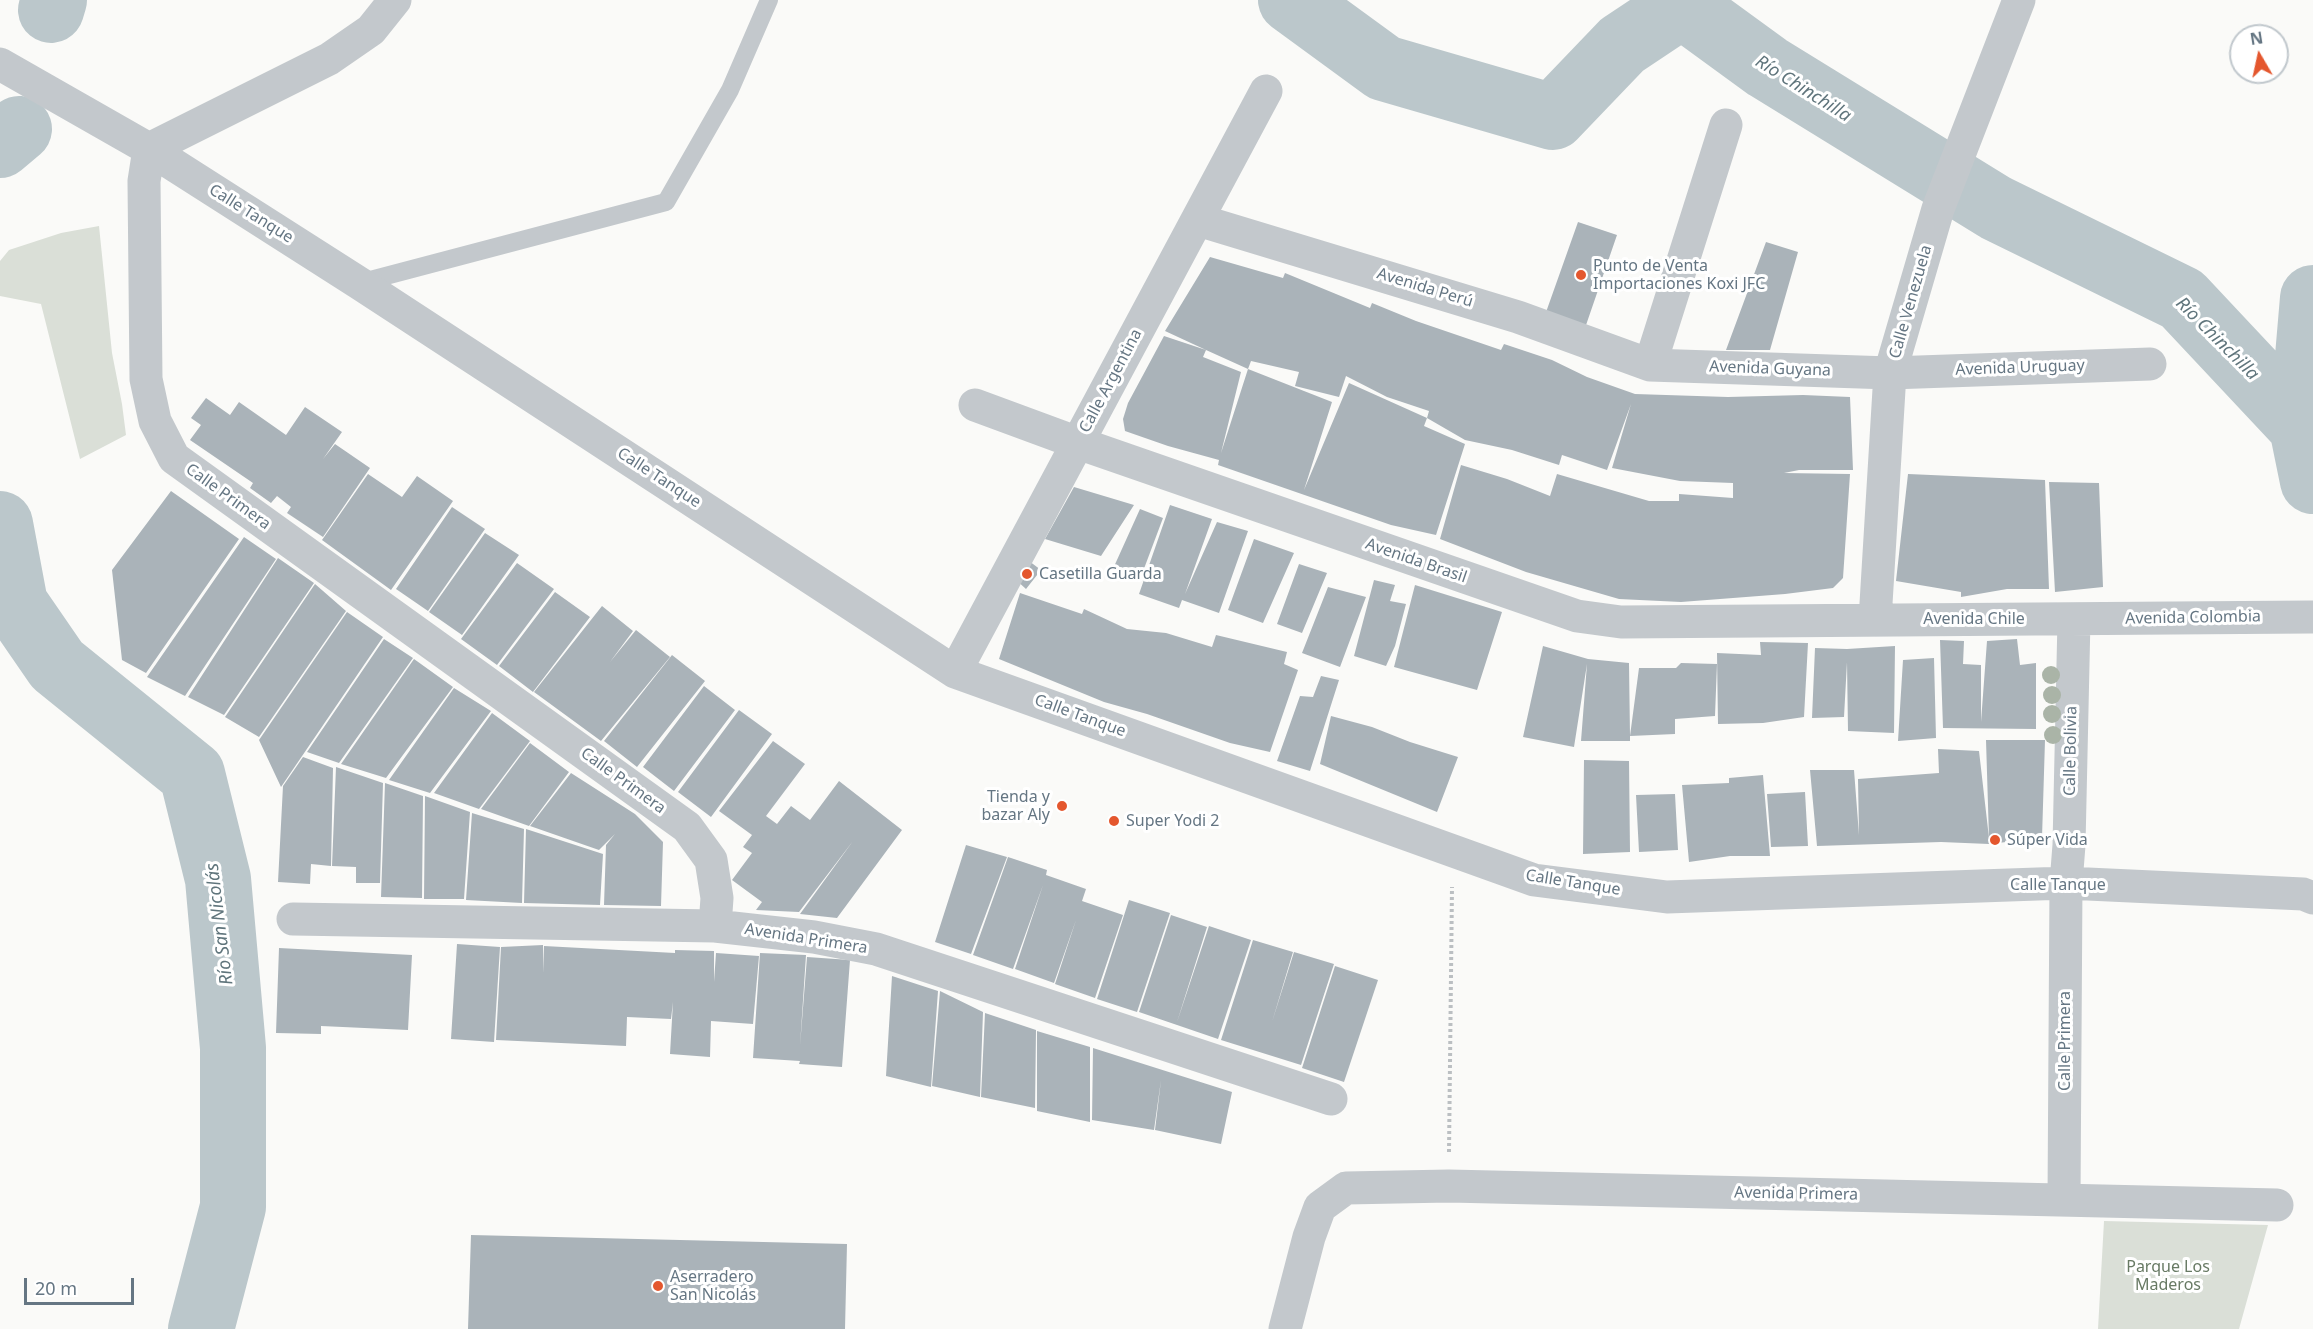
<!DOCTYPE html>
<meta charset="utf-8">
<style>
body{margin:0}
#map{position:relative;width:2313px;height:1329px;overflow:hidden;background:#fafaf8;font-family:"Noto Sans",sans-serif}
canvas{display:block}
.north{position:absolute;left:2229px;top:24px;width:60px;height:60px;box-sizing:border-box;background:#fff;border:2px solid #c1c8cd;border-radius:50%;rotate:351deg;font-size:16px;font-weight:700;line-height:24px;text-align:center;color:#657683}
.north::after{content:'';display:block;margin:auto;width:21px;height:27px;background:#e4572e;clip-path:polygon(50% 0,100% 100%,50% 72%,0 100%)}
.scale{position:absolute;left:24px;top:1278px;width:110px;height:27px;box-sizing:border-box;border:3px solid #657683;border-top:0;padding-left:8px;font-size:18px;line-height:21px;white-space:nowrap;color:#657683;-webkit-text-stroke:4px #fff;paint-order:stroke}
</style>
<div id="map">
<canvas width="2313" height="1329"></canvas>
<div class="north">N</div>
<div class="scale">20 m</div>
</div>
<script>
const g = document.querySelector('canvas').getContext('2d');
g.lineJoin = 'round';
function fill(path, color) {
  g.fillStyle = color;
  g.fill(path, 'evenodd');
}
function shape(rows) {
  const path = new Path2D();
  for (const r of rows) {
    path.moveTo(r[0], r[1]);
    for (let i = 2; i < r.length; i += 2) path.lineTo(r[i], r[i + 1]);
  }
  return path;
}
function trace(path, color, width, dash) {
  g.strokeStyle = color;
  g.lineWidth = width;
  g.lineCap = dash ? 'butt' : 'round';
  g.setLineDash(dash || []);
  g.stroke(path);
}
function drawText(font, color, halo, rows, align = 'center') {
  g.font = font + ' "Noto Sans",sans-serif';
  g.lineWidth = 6;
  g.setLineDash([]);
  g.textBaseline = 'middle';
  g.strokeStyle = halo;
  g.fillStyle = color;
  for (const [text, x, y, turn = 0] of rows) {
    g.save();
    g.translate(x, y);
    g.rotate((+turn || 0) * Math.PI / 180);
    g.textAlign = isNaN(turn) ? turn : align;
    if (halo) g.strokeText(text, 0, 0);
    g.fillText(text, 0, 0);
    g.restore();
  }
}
const green = shape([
 [99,226,112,353,122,404,126,435,80,459,41,304,0,296,0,261,9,250,61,233],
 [2104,1221,2268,1225,2239,1329,2098,1329]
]);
const river = shape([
 [1291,0,1384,68,1553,117,1622,45,1682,5,1767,67,1996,208,2182,299,2302,427],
 [51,10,54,0],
 [0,145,19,129],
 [2313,298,2302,427,2313,481],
 [0,524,15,604,57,665,192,774,218,879,233,1048,233,1207,201,1329]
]);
const building = shape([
 [1578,222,1617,235,1585,328,1545,315],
 [1766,242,1798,252,1770,350,1726,350],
 [1210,257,1283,278,1285,273,1370,308,1372,303,1416,321,1501,350,1504,344,1552,360,1587,377,1635,394,1728,397,1803,395,1850,397,1853,470,1799,470,1784,473,1850,474,1843,578,1833,588,1785,594,1681,602,1619,599,1526,572,1440,539,1461,465,1507,479,1550,496,1557,474,1649,501,1679,501,1679,494,1733,498,1733,483,1680,481,1612,468,1631,404,1607,470,1562,455,1559,465,1512,450,1465,440,1427,418,1429,411,1387,397,1346,376,1339,397,1295,386,1299,372,1251,361,1248,369,1206,350,1203,357,1241,372,1221,453,1248,369,1332,402,1304,490,1349,383,1427,418,1424,426,1465,444,1436,535,1391,525,1218,465,1219,460,1168,446,1125,431,1123,419,1128,403,1164,336,1206,350,1165,331],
 [206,398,230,415,239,402,286,435,305,407,342,432,323,459,335,444,370,468,323,537,287,513,291,507,277,496,271,503,250,488,253,483,190,440,201,425,191,418],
 [368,474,402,497,417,476,453,501,391,590,322,540],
 [1908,474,2045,480,2049,589,2007,589,1961,597,1961,592,1896,581],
 [2049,482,2099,483,2103,587,2055,592],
 [1074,487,1134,505,1101,556,1045,539],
 [171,491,239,539,146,673,122,660,112,570],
 [1170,505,1212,519,1185,594,1217,522,1248,531,1219,613,1182,600,1179,608,1139,594],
 [452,507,485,529,428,611,396,589],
 [1140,509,1163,518,1139,582,1112,571],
 [485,533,519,555,462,635,429,612],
 [244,537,276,559,185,696,147,677],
 [1254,539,1294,553,1263,623,1228,610],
 [278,558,314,583,224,715,188,697],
 [1025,558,1041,570,1026,589,1015,579],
 [517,563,554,589,497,665,461,639],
 [1299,564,1327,573,1302,633,1277,624],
 [1374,580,1395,585,1390,601,1406,604,1395,646,1386,666,1354,656],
 [315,584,346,611,259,737,225,717],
 [1415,585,1502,612,1477,690,1394,667],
 [1328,587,1366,597,1340,667,1302,653],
 [555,592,590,617,533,692,499,666],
 [1020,593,1082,614,1084,609,1127,629,1166,633,1212,647,1216,635,1287,652,1284,664,1298,670,1270,752,1230,743,1147,714,1104,702,999,659],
 [602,606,633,631,610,662,636,630,670,657,601,741,534,692],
 [347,612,383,637,281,787,259,740],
 [384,639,413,658,339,763,307,752],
 [2017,639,2020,665,2036,663,2036,729,1943,728,1940,640,1964,641,1963,664,1981,665,1981,722,1987,641],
 [1760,642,1808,643,1804,717,1763,723,1718,724,1717,653,1761,655],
 [1543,646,1588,659,1629,663,1630,736,1639,668,1676,668,1681,663,1717,664,1715,716,1675,719,1675,734,1630,736,1630,741,1581,741,1587,664,1574,747,1523,737],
 [1895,646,1894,733,1848,731,1847,662,1844,717,1812,718,1815,648,1847,649],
 [672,655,705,681,637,767,604,741],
 [1934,658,1936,738,1898,741,1903,660],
 [414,659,453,687,386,778,341,764],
 [1321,676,1339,680,1310,771,1277,761,1300,696,1313,697],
 [704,686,735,710,674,791,643,767],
 [454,688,491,711,430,793,389,780],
 [739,710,772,734,711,817,678,792],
 [492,713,530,741,479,809,434,793],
 [1331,716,1372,727,1410,742,1458,757,1437,812,1320,764],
 [1986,740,2045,740,2042,838,1989,844,1941,842,1817,846,1810,770,1854,770,1859,835,1858,779,1939,773,1938,749,1979,751,1989,838],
 [773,741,805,764,766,816,777,824,791,806,810,820,839,781,902,830,837,918,800,914,853,841,799,912,756,910,762,902,732,880,752,853,743,847,752,835,719,811],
 [530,743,569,772,529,826,481,809],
 [303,757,333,768,331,866,311,864,310,884,278,882,283,786],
 [1584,760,1629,761,1630,852,1583,854],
 [336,767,383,783,380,883,356,883,356,867,332,866],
 [571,773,635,814,663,842,661,906,604,905,606,845,615,834,599,850,530,826],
 [1763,775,1770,856,1730,856,1689,862,1682,785,1729,783,1729,778],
 [385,783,423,796,422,898,381,897],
 [1805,792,1808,846,1771,847,1767,794],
 [1675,794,1678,850,1639,852,1636,795],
 [425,796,470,812,464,899,424,899],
 [472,813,524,829,522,903,466,900],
 [526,829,603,854,600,905,524,903],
 [966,845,1007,857,971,954,935,942],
 [1008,857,1047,870,1046,875,1086,889,1082,901,1123,915,1095,998,1055,984,1076,920,1054,983,1015,969,1043,885,1013,969,973,955],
 [1129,900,1170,913,1137,1012,1097,999],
 [1171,915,1207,927,1177,1022,1209,926,1251,940,1218,1039,1139,1012],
 [1253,940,1293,952,1272,1022,1294,952,1334,964,1301,1065,1221,1040],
 [457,944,500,947,494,1042,451,1039],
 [543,945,543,973,544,946,675,953,675,950,714,951,714,982,716,953,759,956,753,1024,711,1021,710,1057,670,1054,673,1002,671,1019,627,1017,626,1046,496,1040,501,947],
 [279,948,412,955,408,1030,321,1026,321,1034,276,1033],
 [760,953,806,955,800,1046,807,957,850,960,842,1067,799,1064,800,1061,753,1058],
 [1335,966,1378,980,1344,1082,1302,1068],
 [892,976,938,991,931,1087,886,1076],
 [940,991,983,1012,980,1097,932,1086],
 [985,1013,1036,1030,1035,1108,981,1097],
 [1037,1031,1090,1047,1090,1122,1037,1111],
 [1093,1048,1232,1092,1221,1144,1155,1130,1161,1080,1154,1130,1092,1120],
 [471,1235,847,1244,845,1329,468,1329]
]);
const path = shape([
 [1449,1152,1452,887]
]);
const service = shape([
 [359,283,666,202,730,90,769,0]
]);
const minor = shape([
 [395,0,371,30,329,59,149,149,144,181,146,379,155,421,174,458,687,827,711,860,717,898,715,926],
 [0,64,149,149,359,283,955,672,1534,880,1667,897,2066,883,2303,894,2313,898],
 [1198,220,1518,317,1650,365,1890,373,2150,364],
 [1650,365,1726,125],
 [975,405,1078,443,1577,616,1621,622,2311,617],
 [1875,620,1890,373,1938,209,2019,0],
 [955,672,1266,91],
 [293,919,715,926,814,937,876,949,1331,1099],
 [2064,1199,2066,883,2069,845,2074,619],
 [1285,1329,1309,1237,1320,1207,1346,1188,1449,1186,2277,1205]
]);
const trees = [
 [2051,675],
 [2052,695],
 [2052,714],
 [2053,735]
];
const markers = [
 [1581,275,6,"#e4572e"],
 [1027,574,6,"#e4572e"],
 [1062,806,6,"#e4572e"],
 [1114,821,6,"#e4572e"],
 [1995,840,6,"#e4572e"],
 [658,1286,6,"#e4572e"]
];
const streetNames = [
 ["Calle Tanque",251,214,32],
 ["Avenida Perú",1425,288,17],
 ["Calle Venezuela",1911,302,-74],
 ["Avenida Uruguay",2020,368,-2],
 ["Avenida Guyana",1770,369,2],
 ["Calle Argentina",1111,381,-62],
 ["Calle Tanque",659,478,33],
 ["Calle Primera",228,497,36],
 ["Avenida Brasil",1416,561,19],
 ["Avenida Colombia",2193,618,-1],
 ["Avenida Chile",1974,619],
 ["Calle Tanque",1080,716,20],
 ["Calle Bolivia",2071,751,-89],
 ["Calle Primera",623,781,36],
 ["Calle Tanque",1573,883,9],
 ["Calle Tanque",2058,885],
 ["Avenida Primera",806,939,9],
 ["Calle Primera",2065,1041,-90],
 ["Avenida Primera",1796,1194,1]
];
const poiNames = [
 ["Punto de Venta",1593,266],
 ["Importaciones Koxi JFC",1593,284],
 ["Casetilla Guarda",1039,574],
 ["Tienda y",1050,797,"right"],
 ["bazar Aly",1050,815,"right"],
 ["Super Yodi 2",1126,821],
 ["Súper Vida",2007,840],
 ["Aserradero",670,1277],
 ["San Nicolás",670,1295]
];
const parkNames = [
 ["Parque Los",2168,1267],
 ["Maderos",2168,1285]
];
const waterNames = [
 ["Río Chinchilla",1803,89,32],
 ["Río Chinchilla",2217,339,45],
 ["Río San Nicolás",220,924,-97]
];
fill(green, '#dadfd7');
trace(river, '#bbc7cb', 66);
fill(building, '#aab3b9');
trace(path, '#bbbfc2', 4, [3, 3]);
trace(service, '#c3c8cc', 18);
trace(minor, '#c3c8cc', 33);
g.fillStyle = '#aab4a7';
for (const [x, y] of trees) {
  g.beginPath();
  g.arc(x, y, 9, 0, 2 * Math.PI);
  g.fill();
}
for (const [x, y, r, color] of markers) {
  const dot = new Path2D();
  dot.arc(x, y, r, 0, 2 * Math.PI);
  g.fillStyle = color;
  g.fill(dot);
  trace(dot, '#fff', 2);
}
drawText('16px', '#657683', '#fff', streetNames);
drawText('16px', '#657683', '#fff', poiNames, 'left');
drawText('16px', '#687a64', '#fff', parkNames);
drawText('italic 18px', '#60757c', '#fff', waterNames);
</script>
